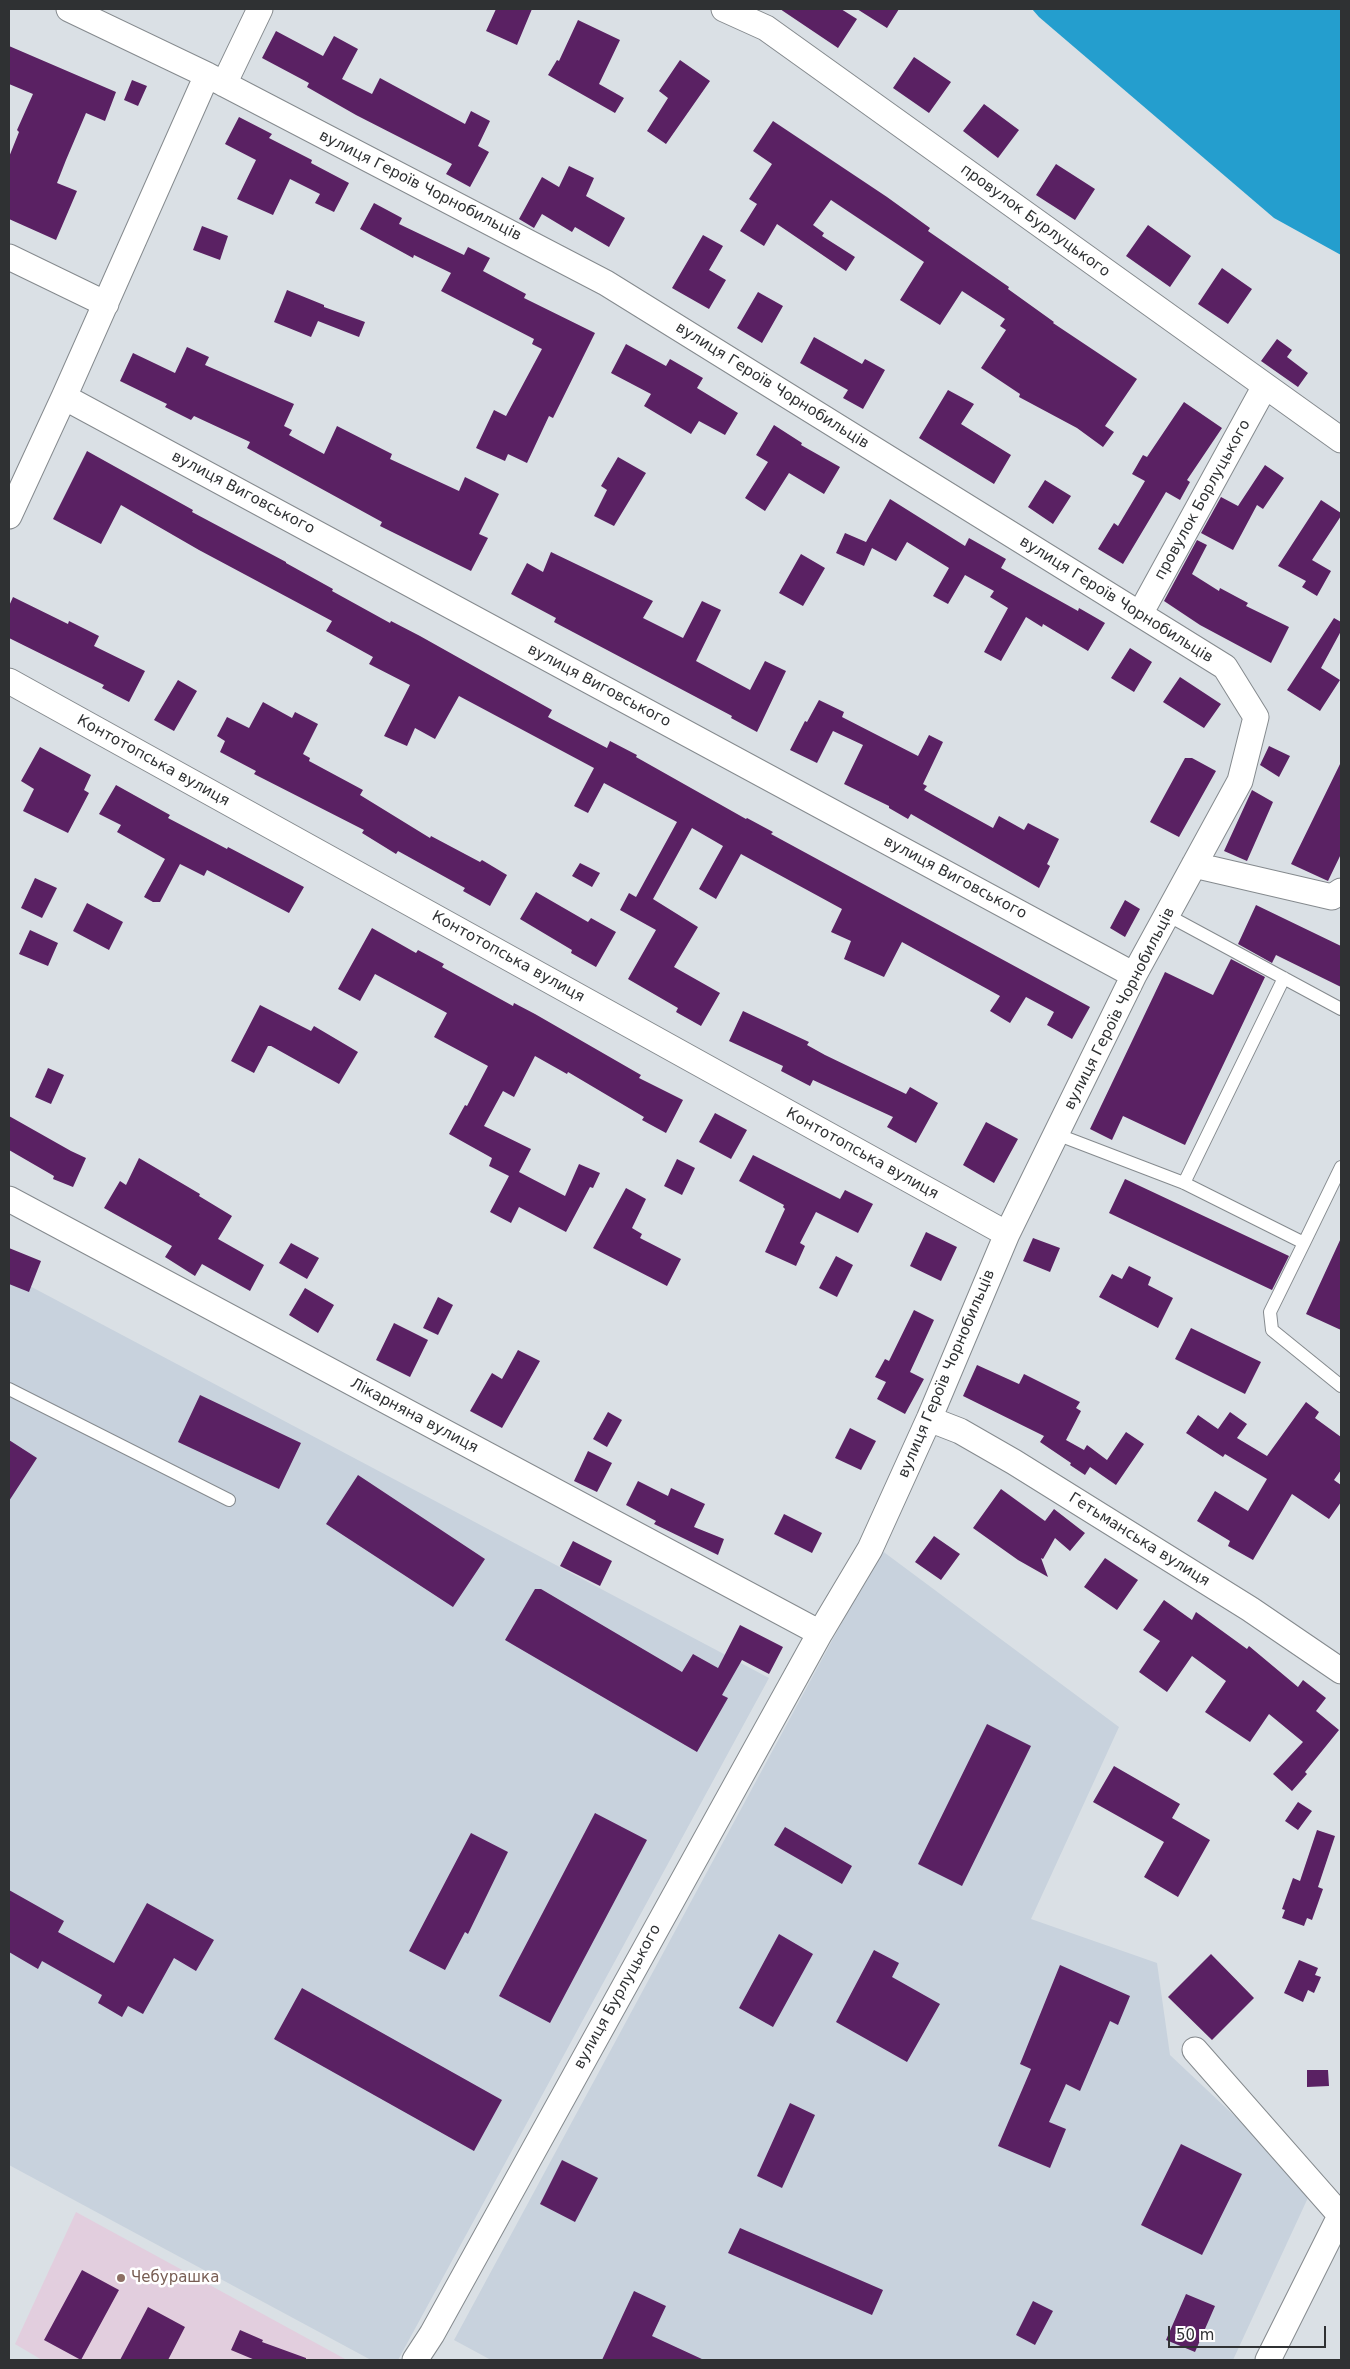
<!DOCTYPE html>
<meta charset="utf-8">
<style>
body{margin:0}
#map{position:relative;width:1350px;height:2369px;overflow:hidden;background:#dae0e5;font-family:"DejaVu Sans",sans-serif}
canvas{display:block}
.frame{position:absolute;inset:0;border:10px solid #2f3133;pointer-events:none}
.scale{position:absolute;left:1168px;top:2326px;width:158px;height:22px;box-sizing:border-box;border:2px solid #2f3133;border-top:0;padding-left:6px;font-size:15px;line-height:18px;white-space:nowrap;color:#2f3133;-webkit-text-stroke:4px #fff;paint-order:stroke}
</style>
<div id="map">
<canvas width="1350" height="2369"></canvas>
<div class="frame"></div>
<div class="scale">50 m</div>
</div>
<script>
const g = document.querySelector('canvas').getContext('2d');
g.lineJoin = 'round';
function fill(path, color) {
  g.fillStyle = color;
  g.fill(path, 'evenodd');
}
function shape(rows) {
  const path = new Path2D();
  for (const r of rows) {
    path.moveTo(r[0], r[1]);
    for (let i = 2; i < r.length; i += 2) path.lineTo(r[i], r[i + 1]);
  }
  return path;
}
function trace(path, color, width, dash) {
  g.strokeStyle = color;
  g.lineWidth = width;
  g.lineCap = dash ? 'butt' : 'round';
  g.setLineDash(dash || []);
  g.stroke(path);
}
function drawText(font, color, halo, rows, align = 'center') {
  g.font = font + ' "DejaVu Sans",sans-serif';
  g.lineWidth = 5;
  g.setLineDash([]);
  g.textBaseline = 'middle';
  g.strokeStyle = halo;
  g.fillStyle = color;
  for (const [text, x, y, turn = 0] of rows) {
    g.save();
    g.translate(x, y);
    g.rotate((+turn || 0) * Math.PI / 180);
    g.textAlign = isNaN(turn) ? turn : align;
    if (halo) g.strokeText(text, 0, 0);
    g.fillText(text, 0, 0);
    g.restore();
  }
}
const built = shape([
 [9,1275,769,1678,398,2360,371,2360,9,2165],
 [881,1550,1119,1727,1031,1919,1157,1963,1170,2055,1312,2189,1233,2360,491,2360,454,2340]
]);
const education = shape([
 [76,2212,347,2360,42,2360,15,2344]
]);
const water = shape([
 [1032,9,1341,9,1341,255,1274,218,1039,17]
]);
const building = shape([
 [496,9,532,9,517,45,486,31],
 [780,9,841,9,857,19,838,48],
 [857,9,899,9,887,28],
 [578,20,620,40,599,84,624,98,615,113,548,75,557,60,559,61],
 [276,31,323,56,334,36,358,49,342,79,372,94,380,78,465,124,471,111,490,121,478,146,489,152,470,187,446,174,452,164,356,115,307,87,309,83,262,58],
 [9,46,116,92,105,121,86,113,66,160,57,183,77,191,56,240,9,219,9,157,19,132,17,130,33,94,9,84],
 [914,57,951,82,929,113,893,88],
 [680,60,710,81,666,144,647,131,668,98,659,91],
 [132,80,147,86,138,106,124,100],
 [984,104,1019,130,998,158,963,131],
 [239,117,272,134,269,138,312,160,311,163,349,183,334,212,315,203,320,194,290,179,273,215,237,199,256,160,225,144],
 [773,121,887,197,930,228,928,231,1009,287,1008,289,1054,322,1053,323,1137,379,1105,426,1114,432,1103,447,1077,428,1019,397,1020,394,981,368,1006,330,1000,326,1005,319,962,291,940,325,900,300,924,262,831,200,813,225,824,233,822,236,855,257,846,271,777,224,764,246,740,231,757,204,749,199,772,164,753,151],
 [1056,164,1095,189,1075,220,1036,195],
 [569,166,594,178,586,196,625,218,609,247,575,227,572,232,542,214,534,228,519,219,542,177,559,187],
 [374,203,402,218,399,224,464,255,468,247,490,258,483,271,526,294,524,298,595,333,553,418,549,416,527,463,508,454,505,461,476,448,494,410,506,416,542,349,532,344,534,339,441,291,451,273,414,255,413,258,360,229],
 [1148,225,1191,256,1170,287,1126,256],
 [202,226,228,236,220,260,193,250],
 [703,235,723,246,709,270,726,280,709,309,672,288],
 [1222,268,1252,289,1228,324,1198,304],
 [287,290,324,305,324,307,365,322,359,337,318,321,311,337,274,322],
 [758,292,783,306,762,343,737,328],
 [814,337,862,364,865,359,885,370,863,409,843,398,848,390,800,363],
 [1277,339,1292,350,1287,357,1308,373,1298,387,1261,361],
 [626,344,666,366,670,359,703,378,697,388,738,413,725,435,699,421,691,434,644,406,651,394,611,373],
 [187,347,209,357,205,365,294,404,284,426,292,430,289,435,324,454,337,426,392,454,390,459,459,491,465,477,499,494,479,534,488,538,471,571,380,526,382,522,247,448,250,442,194,416,191,420,165,407,167,404,120,381,133,353,175,373],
 [948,390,974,404,961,424,1011,455,994,484,919,438],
 [1184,402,1222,428,1187,480,1190,482,1180,500,1166,492,1123,564,1098,549,1114,523,1118,526,1145,481,1132,474,1143,455,1147,457],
 [774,425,802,443,801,445,840,467,824,494,789,473,765,511,745,498,768,462,756,455],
 [87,451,193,510,192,512,286,562,286,563,333,589,332,591,390,623,391,621,420,636,552,710,548,717,607,748,610,741,637,755,636,757,746,819,747,818,773,832,771,834,1090,1007,1072,1039,1047,1025,1054,1012,1026,997,1010,1023,990,1011,1000,996,902,942,884,977,844,959,851,941,831,932,842,909,741,854,716,899,699,889,723,846,692,828,653,899,698,927,674,967,720,993,701,1026,676,1012,678,1008,628,979,656,930,620,910,629,893,636,897,677,822,604,783,588,813,574,806,594,768,459,696,435,739,415,728,407,746,384,736,410,685,369,664,373,657,326,631,332,621,199,550,121,505,101,544,53,519],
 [618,457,646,473,614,526,594,516,607,490,601,486],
 [1265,465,1284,478,1263,509,1257,505,1233,550,1201,533,1221,497,1238,506],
 [1045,480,1071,496,1053,524,1028,507],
 [890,499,965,546,969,538,1006,559,1001,568,1078,611,1079,608,1105,623,1088,651,1043,624,1042,627,1026,617,1001,661,984,652,1008,608,990,597,994,591,965,575,948,604,933,596,949,568,907,542,896,561,872,548,864,566,836,553,845,533,866,542],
 [1321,500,1341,513,1341,516,1312,560,1331,571,1317,596,1302,587,1306,581,1278,566],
 [1197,540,1207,545,1192,574,1219,591,1220,588,1248,603,1246,606,1289,627,1271,663,1200,625,1164,601],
 [551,552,653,601,643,618,683,638,702,601,721,610,696,661,750,690,765,661,786,671,757,732,731,718,732,716,554,622,556,618,511,594,527,563,543,572],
 [801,554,825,568,803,606,779,593],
 [13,597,68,624,69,621,99,636,94,646,145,671,129,702,102,688,104,685,9,638,9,606],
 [1334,618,1341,622,1341,631,1321,668,1340,680,1320,711,1287,690],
 [1130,648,1152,662,1134,692,1111,678],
 [1180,677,1221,704,1204,728,1163,702],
 [178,680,197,691,174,731,154,720],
 [819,700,844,712,842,717,918,756,929,735,943,742,923,784,927,786,924,790,993,828,999,816,1024,830,1028,823,1059,839,1047,864,1050,866,1039,888,911,814,908,819,889,808,889,806,844,784,863,745,833,731,817,763,790,750,805,721,807,722],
 [263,702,292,718,295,712,318,724,303,754,310,758,309,761,363,790,360,795,430,838,431,836,480,862,482,860,507,875,490,906,463,891,465,888,398,851,396,854,362,833,364,830,254,774,256,771,220,752,225,741,217,736,227,717,249,728],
 [1269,746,1290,756,1279,777,1260,765],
 [40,747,91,775,84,790,89,793,68,833,23,811,34,789,21,781],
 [1185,758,1192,758,1216,771,1179,837,1150,822],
 [1341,762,1341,854,1328,881,1291,864],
 [116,785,170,815,168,818,227,849,228,847,304,887,289,913,207,870,204,876,180,864,160,902,153,902,144,897,165,859,117,832,121,825,99,814],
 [1252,790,1273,802,1247,861,1224,851],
 [580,863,600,873,592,887,572,876],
 [35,878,57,888,42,918,21,908],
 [536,892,588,922,591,918,616,932,596,967,571,953,572,950,520,919],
 [1125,900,1140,909,1125,937,1110,928],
 [87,903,123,922,109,950,73,931],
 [1256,905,1341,946,1341,987,1276,955,1272,963,1238,944],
 [372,928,416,953,418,950,444,964,442,967,513,1006,514,1003,535,1014,641,1075,639,1078,683,1100,666,1133,642,1120,644,1117,568,1072,567,1074,535,1056,514,1097,503,1091,484,1126,531,1149,519,1172,565,1196,579,1164,600,1173,593,1188,590,1187,566,1232,519,1207,511,1223,490,1212,509,1176,489,1166,492,1158,449,1134,465,1105,467,1106,488,1066,434,1037,447,1013,375,974,360,1001,338,989],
 [30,930,58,943,48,966,19,954],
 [1231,959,1265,977,1185,1145,1123,1116,1112,1140,1090,1129,1165,972,1213,995],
 [260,1005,311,1031,314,1026,358,1052,339,1084,271,1046,268,1046,254,1073,231,1061],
 [743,1011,809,1042,807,1045,825,1055,906,1094,910,1087,938,1103,916,1143,887,1127,893,1117,813,1080,810,1086,781,1071,783,1066,729,1041],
 [48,1068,64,1075,51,1104,35,1097],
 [715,1113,747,1130,731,1159,699,1142],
 [9,1116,71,1151,86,1158,73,1187,53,1179,54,1176,9,1150],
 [986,1122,1018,1139,994,1183,963,1165],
 [753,1155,840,1199,845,1190,873,1204,858,1233,816,1212,800,1243,805,1246,796,1266,765,1252,785,1209,783,1207,784,1205,739,1181],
 [139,1158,200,1194,199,1196,232,1216,218,1239,264,1265,250,1291,202,1264,195,1276,165,1257,172,1246,104,1208,120,1181,126,1185],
 [677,1159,695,1168,682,1195,664,1186],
 [1125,1179,1289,1256,1272,1290,1109,1213],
 [626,1188,646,1199,632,1228,642,1234,640,1238,681,1259,667,1286,593,1248],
 [926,1232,957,1247,941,1281,910,1266],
 [1033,1238,1060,1248,1050,1272,1023,1261],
 [1341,1238,1341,1330,1306,1314],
 [291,1243,319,1258,307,1279,279,1263],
 [9,1248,41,1261,29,1292,9,1284],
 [836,1256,853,1265,837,1297,819,1288],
 [1129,1266,1151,1277,1148,1285,1173,1298,1158,1328,1099,1297,1112,1274,1122,1279],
 [305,1288,334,1305,318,1333,289,1315],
 [438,1297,453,1305,438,1335,423,1328],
 [914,1310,934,1320,910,1372,924,1379,905,1414,877,1399,886,1382,875,1377,885,1359,889,1361],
 [394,1323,428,1340,410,1377,376,1360],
 [1191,1328,1261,1362,1245,1394,1175,1359],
 [518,1350,540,1361,502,1428,470,1411,492,1373,502,1379],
 [977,1365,1019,1384,1024,1374,1080,1402,1076,1408,1081,1411,1066,1440,1084,1450,1087,1445,1107,1460,1126,1432,1144,1444,1116,1485,1090,1467,1085,1475,1070,1465,1071,1463,1040,1442,1044,1436,963,1396],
 [200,1395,301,1443,279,1489,178,1442],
 [1306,1402,1319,1412,1315,1418,1341,1437,1341,1470,1334,1480,1341,1485,1341,1502,1329,1519,1292,1494,1253,1560,1228,1546,1230,1541,1197,1521,1215,1491,1248,1511,1267,1479,1225,1454,1223,1457,1186,1433,1198,1415,1218,1429,1230,1412,1247,1424,1237,1438,1267,1456],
 [608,1412,622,1420,607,1447,593,1439],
 [850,1428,876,1441,861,1470,835,1458],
 [9,1440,37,1458,9,1501],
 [588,1451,612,1463,597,1492,574,1481],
 [358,1475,485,1559,453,1607,326,1524],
 [638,1481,668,1496,671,1488,705,1504,694,1527,724,1539,718,1555,654,1524,656,1521,626,1505],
 [1001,1489,1045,1521,1054,1509,1085,1533,1070,1551,1055,1538,1043,1559,1041,1558,1048,1577,1018,1560,973,1528],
 [784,1514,822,1533,812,1553,774,1534],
 [934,1536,960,1554,941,1580,915,1562],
 [573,1541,612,1561,600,1586,560,1566],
 [1105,1558,1138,1580,1117,1610,1084,1587],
 [535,1589,541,1589,682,1672,693,1654,718,1668,740,1625,783,1647,769,1674,742,1660,722,1695,728,1698,697,1752,505,1640],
 [1164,1600,1192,1620,1196,1612,1247,1649,1249,1646,1298,1687,1303,1680,1326,1698,1316,1711,1339,1730,1305,1772,1307,1774,1292,1791,1273,1774,1303,1742,1269,1714,1250,1742,1205,1712,1226,1681,1192,1656,1167,1692,1139,1672,1160,1641,1143,1630],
 [987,1724,1031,1746,962,1886,918,1864],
 [1114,1766,1180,1804,1172,1818,1210,1840,1178,1897,1144,1877,1164,1842,1093,1802],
 [1298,1802,1312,1811,1298,1830,1285,1821],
 [595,1813,647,1840,550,2023,499,1996],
 [785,1827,852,1866,842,1884,774,1845],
 [1317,1830,1335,1836,1318,1887,1323,1889,1312,1920,1307,1918,1304,1926,1282,1918,1285,1910,1282,1909,1293,1878,1300,1881],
 [471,1833,508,1852,468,1934,465,1932,445,1970,409,1951],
 [9,1890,64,1921,58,1932,114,1963,147,1903,214,1940,196,1971,174,1958,143,2014,128,2006,122,2017,98,2003,102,1995,42,1961,38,1969,9,1952],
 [779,1934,813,1954,773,2027,739,2008],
 [874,1950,899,1963,892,1977,940,2004,907,2062,836,2022],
 [1211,1954,1254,1998,1212,2040,1168,1997],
 [1299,1960,1318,1968,1315,1975,1321,1977,1314,1993,1308,1990,1303,2002,1284,1993],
 [1060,1965,1130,1996,1118,2025,1110,2021,1080,2091,1066,2084,1049,2122,1066,2129,1050,2168,998,2146,1031,2069,1020,2064],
 [302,1988,502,2100,474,2151,274,2039],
 [1307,2070,1328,2070,1329,2086,1307,2087],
 [790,2103,815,2115,782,2188,757,2176],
 [1181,2144,1242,2174,1202,2255,1141,2225],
 [562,2160,598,2178,575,2222,540,2204],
 [740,2228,883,2290,872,2315,728,2253],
 [82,2270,119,2290,81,2360,44,2340],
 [634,2291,666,2306,652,2336,704,2360,602,2360],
 [1186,2294,1215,2306,1195,2352,1166,2340],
 [1033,2301,1053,2311,1035,2345,1016,2335],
 [148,2307,185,2327,168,2360,120,2360],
 [240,2330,263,2340,262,2342,306,2358,306,2360,255,2360,231,2350]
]);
const service = shape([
 [1167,915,1341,1009],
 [1056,1134,1184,1183,1304,1243,1341,1167],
 [1184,1183,1284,978],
 [1304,1243,1270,1312,1272,1330,1341,1386],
 [9,1389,229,1500]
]);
const minor = shape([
 [69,9,207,75,606,283,1225,667,1256,717,1240,781,1134,975,1007,1234,929,1419,870,1549,820,1633,432,2334,415,2360],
 [724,9,766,28,1341,440],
 [224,84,260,9],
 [9,257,106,304],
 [64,397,1134,975],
 [9,516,64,397,207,75],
 [1140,614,1265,386],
 [9,681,1007,1234],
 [1194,865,1332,897,1341,891],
 [9,1199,820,1633],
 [929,1419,960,1431,1014,1462,1250,1609,1341,1671],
 [1195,2050,1341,2216],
 [1268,2360,1340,2216,1341,2208]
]);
const markers = [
 [121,2278,5,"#8d6e63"]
];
const streetNames = [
 ["вулиця Героїв Чорнобильців",420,186,27],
 ["провулок Бурлуцького",1035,221,36],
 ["вулиця Героїв Чорнобильців",772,386,32],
 ["вулиця Виговського",243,493,28],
 ["провулок Борлуцького",1203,500,-61],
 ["вулиця Героїв Чорнобильців",1116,600,32],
 ["вулиця Виговського",599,686,28],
 ["Контотопська вулиця",153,761,29],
 ["вулиця Виговського",955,878,28],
 ["Контотопська вулиця",508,957,29],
 ["вулиця Героїв Чорнобильців",1120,1009,-63],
 ["Контотопська вулиця",862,1154,29],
 ["вулиця Героїв Чорнобильців",947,1374,-67],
 ["Лікарняна вулиця",414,1416,28],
 ["Гетьманська вулиця",1139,1540,32],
 ["вулиця Бурлуцького",618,1997,-61]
];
const educationNames = [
 ["Чебурашка",131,2278]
];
fill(built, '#c8d2dd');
fill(education, '#e2cede');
fill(water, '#249ece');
fill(building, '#5a2163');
trace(service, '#858a8e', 14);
trace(minor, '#858a8e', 27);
trace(service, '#fff', 12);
trace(minor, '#fff', 25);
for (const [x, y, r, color] of markers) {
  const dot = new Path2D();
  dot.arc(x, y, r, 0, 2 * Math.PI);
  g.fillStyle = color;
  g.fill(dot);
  trace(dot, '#fff', 2);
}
drawText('15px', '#2f3133', '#fff', streetNames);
drawText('15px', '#785e54', '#fff', educationNames, 'left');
</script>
